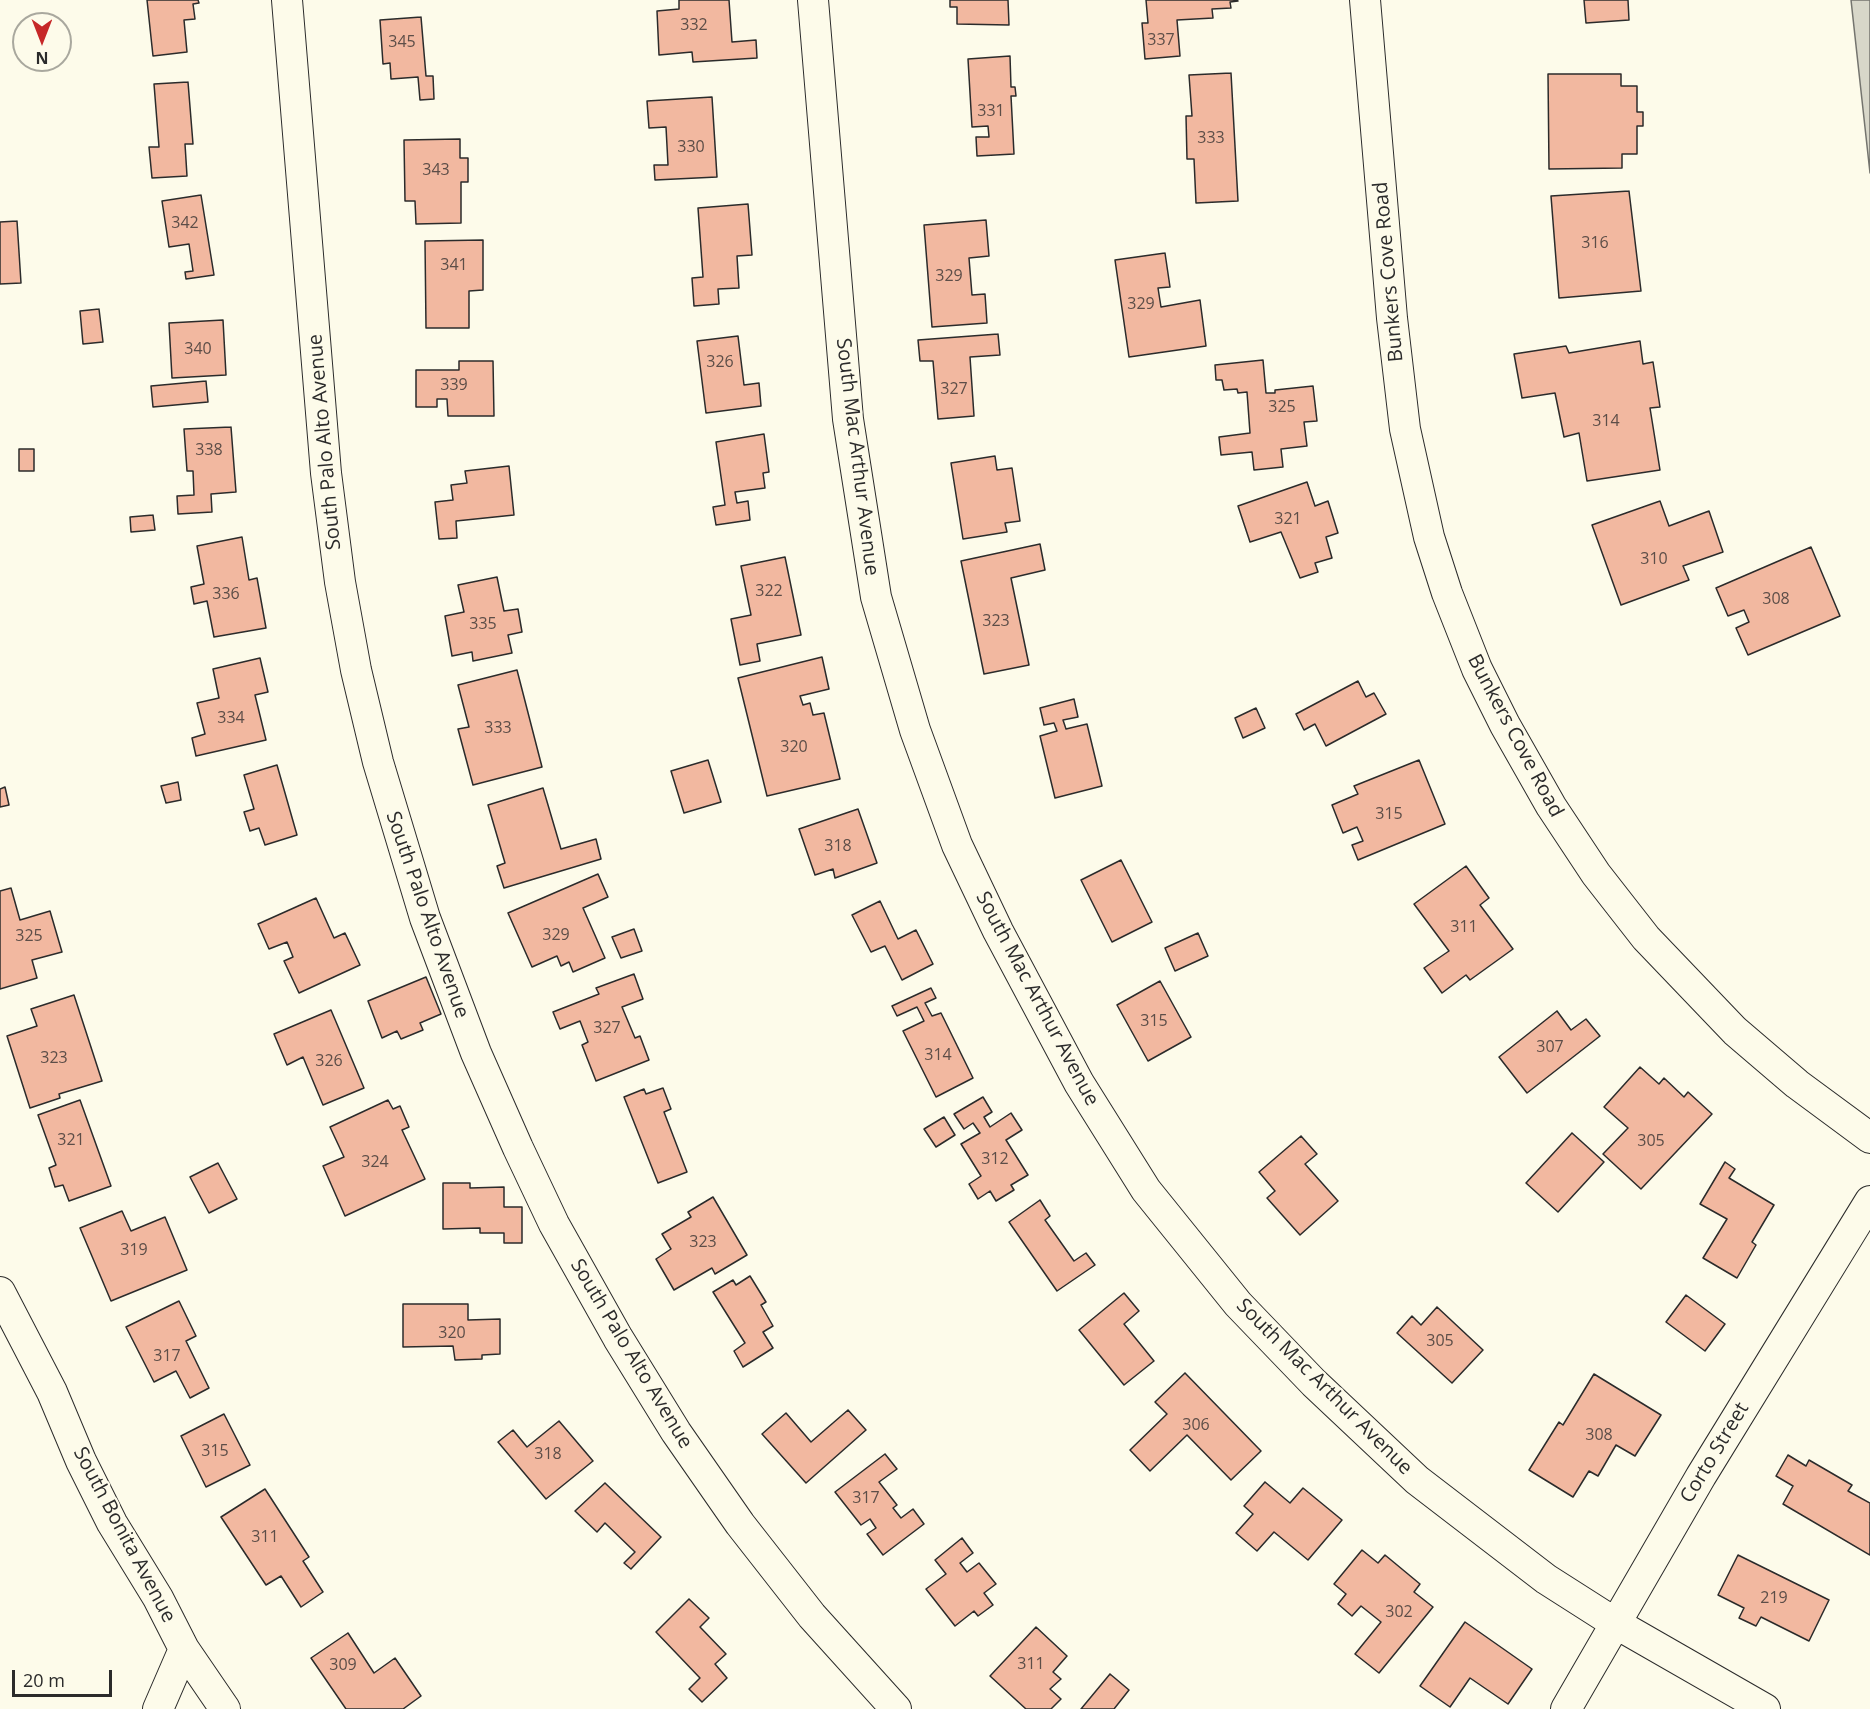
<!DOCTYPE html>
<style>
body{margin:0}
#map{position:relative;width:1870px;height:1709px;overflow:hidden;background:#fdfbea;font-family:"Open Sans",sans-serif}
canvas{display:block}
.north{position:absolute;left:12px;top:12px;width:60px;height:60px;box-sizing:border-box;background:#fdfbea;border:2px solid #a9a89e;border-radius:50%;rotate:180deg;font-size:16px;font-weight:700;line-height:24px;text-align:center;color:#2b2b2b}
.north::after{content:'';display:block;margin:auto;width:21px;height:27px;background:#c62828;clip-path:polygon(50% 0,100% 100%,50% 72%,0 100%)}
.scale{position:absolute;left:12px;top:1670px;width:100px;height:27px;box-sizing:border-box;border:3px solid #2b2b2b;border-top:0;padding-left:8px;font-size:18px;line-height:21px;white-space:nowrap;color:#2b2b2b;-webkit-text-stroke:4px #fdfbea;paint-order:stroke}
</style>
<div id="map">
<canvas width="1870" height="1709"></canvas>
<div class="north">N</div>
<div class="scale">20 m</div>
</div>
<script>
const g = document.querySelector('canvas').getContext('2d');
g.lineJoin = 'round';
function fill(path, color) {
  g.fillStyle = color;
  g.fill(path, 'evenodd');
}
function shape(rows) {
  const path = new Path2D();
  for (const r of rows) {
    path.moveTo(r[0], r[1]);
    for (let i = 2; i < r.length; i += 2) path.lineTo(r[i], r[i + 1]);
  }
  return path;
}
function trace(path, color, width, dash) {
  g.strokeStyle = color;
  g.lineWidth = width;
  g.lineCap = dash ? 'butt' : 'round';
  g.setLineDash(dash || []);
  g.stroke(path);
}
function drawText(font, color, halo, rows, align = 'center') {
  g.font = font + ' "Open Sans",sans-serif';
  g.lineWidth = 4.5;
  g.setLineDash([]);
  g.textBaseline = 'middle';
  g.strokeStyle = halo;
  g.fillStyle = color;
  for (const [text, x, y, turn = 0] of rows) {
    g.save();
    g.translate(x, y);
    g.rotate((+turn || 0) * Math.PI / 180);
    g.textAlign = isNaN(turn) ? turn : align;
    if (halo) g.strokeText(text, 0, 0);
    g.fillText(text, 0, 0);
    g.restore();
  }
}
const water = shape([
 [1851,0,1870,0,1870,173,1851,0]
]);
const building = shape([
 [147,0,198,0,199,3,193,4,195,19,184,20,187,52,153,56,147,0],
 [679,0,729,0,732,42,756,40,757,58,693,62,692,52,659,55,657,11,679,9,679,0],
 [950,0,1008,0,1009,25,957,24,957,7,950,7,950,0],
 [1146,0,1237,0,1238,1,1230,2,1231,8,1212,9,1213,18,1177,20,1180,56,1145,59,1142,23,1148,23,1146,0],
 [1584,0,1628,0,1629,20,1586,23,1584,0],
 [421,17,426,76,433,76,434,99,420,100,418,77,391,79,390,63,383,64,380,20,421,17],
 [1010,56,1011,87,1015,87,1016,96,1011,96,1014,154,977,156,976,137,989,137,988,126,972,127,968,59,1010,56],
 [1231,73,1238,201,1196,203,1194,159,1187,159,1186,116,1192,116,1189,75,1231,73],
 [1548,74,1621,74,1621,86,1637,86,1637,112,1643,112,1643,126,1637,126,1637,154,1622,154,1622,168,1549,169,1548,74],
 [188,82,193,144,185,144,187,176,152,178,149,147,159,147,154,84,188,82],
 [712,97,717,177,655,180,654,165,668,165,666,127,649,128,647,101,712,97],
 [460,139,460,158,468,158,468,182,461,182,461,223,416,224,415,201,405,201,404,140,460,139],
 [1629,191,1641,291,1559,298,1551,196,1629,191],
 [201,195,214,275,186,279,185,272,193,271,189,244,169,247,162,201,201,195],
 [748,204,752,255,737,256,739,288,718,289,719,304,694,306,692,278,703,277,698,208,748,204],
 [986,220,989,256,969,258,972,295,985,294,987,323,932,327,924,225,986,220],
 [17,221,21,283,0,284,0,222,17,221],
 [483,240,483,290,469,291,469,328,426,328,425,241,483,240],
 [1165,253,1170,287,1158,288,1161,307,1200,300,1206,346,1129,357,1115,260,1165,253],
 [99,309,103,342,83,344,80,311,99,309],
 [223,320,226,375,172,378,169,323,223,320],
 [998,334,1000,355,970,357,974,416,938,419,933,361,920,361,918,340,998,334],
 [738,336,744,385,759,383,761,406,706,413,697,341,738,336],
 [1640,341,1643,364,1653,362,1660,407,1650,408,1660,470,1587,481,1579,433,1564,437,1555,393,1522,398,1514,354,1566,346,1569,353,1640,341],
 [1263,360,1266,393,1275,393,1275,390,1313,386,1317,421,1304,422,1307,446,1281,449,1283,467,1254,470,1252,452,1221,455,1219,437,1250,433,1247,392,1238,393,1237,389,1224,390,1222,380,1216,380,1215,365,1263,360],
 [459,361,493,361,494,416,448,416,447,399,437,399,437,407,416,407,416,370,459,370,459,361],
 [206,381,208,402,153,407,151,386,206,381],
 [231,427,236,492,211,494,212,512,178,514,177,496,194,495,193,471,187,471,184,429,231,427],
 [764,434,769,472,763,473,765,488,735,492,737,503,748,501,750,520,716,525,713,507,725,505,716,442,764,434],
 [19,449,34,449,34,471,19,471,19,449],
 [995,456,997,470,1012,468,1020,521,1005,523,1007,532,963,539,951,463,995,456],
 [509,466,514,515,456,521,457,538,439,539,435,502,453,500,451,485,467,483,465,471,509,466],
 [1307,482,1315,506,1328,501,1338,533,1326,537,1332,558,1315,563,1318,572,1300,578,1281,532,1250,542,1238,506,1307,482],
 [1660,501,1669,526,1709,511,1723,552,1683,566,1689,580,1621,605,1592,525,1660,501],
 [153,515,155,530,131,532,130,517,153,515],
 [242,537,249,580,257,578,266,628,214,637,207,601,194,604,191,587,204,584,197,546,242,537],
 [1040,544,1045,570,1011,578,1029,665,984,674,961,561,1040,544],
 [1811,547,1840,616,1748,655,1736,628,1749,622,1744,610,1728,616,1716,588,1811,547],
 [785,557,801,635,757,644,760,661,740,665,731,619,751,615,741,566,785,557],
 [497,577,504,611,518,609,522,632,508,635,512,653,473,661,472,652,452,656,445,616,464,612,458,585,497,577],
 [822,657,829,689,800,696,803,705,810,703,813,715,824,713,840,779,767,796,738,678,822,657],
 [260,658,268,692,255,695,266,740,196,756,192,738,205,734,197,703,219,698,213,669,260,658],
 [517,670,542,767,473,785,458,729,469,727,458,685,517,670],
 [1358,681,1366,697,1374,693,1386,714,1326,746,1315,724,1304,730,1296,714,1358,681],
 [1074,699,1078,717,1063,720,1066,729,1087,724,1102,786,1055,798,1040,736,1057,731,1054,723,1044,725,1040,708,1074,699],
 [1256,708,1265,728,1243,738,1235,718,1256,708],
 [708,760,721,802,684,813,671,771,708,760],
 [1419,760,1445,824,1358,860,1352,845,1363,841,1357,827,1343,833,1332,805,1358,794,1354,786,1419,760],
 [277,765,297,835,265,845,259,828,250,831,244,812,254,809,244,775,277,765],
 [178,782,181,800,166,803,161,786,178,782],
 [5,787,9,805,0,807,0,789,5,787],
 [543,788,561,849,596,839,601,859,504,888,497,866,505,863,488,805,543,788],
 [858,809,877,863,835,878,833,869,815,875,799,829,858,809],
 [1121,860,1152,922,1112,942,1081,880,1121,860],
 [1466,866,1489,898,1480,905,1513,949,1470,980,1466,975,1442,993,1424,968,1449,951,1414,904,1466,866],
 [598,874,608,897,583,908,605,958,573,972,569,962,561,966,557,956,532,967,508,913,598,874],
 [11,888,20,920,50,911,62,952,32,960,37,978,0,989,0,891,11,888],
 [316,898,334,938,345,933,360,965,299,993,284,961,293,957,287,942,269,949,258,924,316,898],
 [880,901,898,939,916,930,933,964,902,980,885,946,871,952,852,915,880,901],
 [634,929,642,951,621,958,612,937,634,929],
 [1198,933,1208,956,1175,971,1165,948,1198,933],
 [634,974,643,999,622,1007,635,1038,640,1036,649,1060,596,1081,582,1045,588,1042,580,1021,560,1029,553,1012,599,994,596,988,634,974],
 [426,977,441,1014,420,1023,423,1030,401,1039,397,1031,382,1038,368,1001,426,977],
 [1160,981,1191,1037,1148,1061,1117,1005,1160,981],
 [931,988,936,998,925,1003,932,1016,941,1013,973,1078,936,1097,903,1031,924,1021,917,1007,897,1016,892,1006,931,988],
 [74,995,102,1081,59,1094,60,1098,30,1108,7,1036,37,1026,31,1009,74,995],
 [331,1010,364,1088,323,1105,303,1057,287,1065,274,1034,331,1010],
 [1557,1011,1571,1030,1586,1019,1600,1036,1527,1093,1499,1057,1557,1011],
 [1640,1067,1659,1084,1664,1078,1684,1097,1688,1092,1712,1114,1641,1189,1603,1154,1628,1128,1604,1107,1640,1067],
 [663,1088,671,1109,664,1112,687,1172,658,1183,624,1097,644,1089,646,1094,663,1088],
 [983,1097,992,1112,984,1117,990,1127,1011,1113,1022,1130,1006,1140,1028,1175,1011,1185,1014,1190,996,1201,990,1191,978,1199,969,1184,981,1176,961,1144,980,1133,973,1123,964,1129,954,1114,983,1097],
 [80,1100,111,1186,69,1201,63,1185,55,1187,49,1168,56,1165,38,1115,80,1100],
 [388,1100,393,1109,400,1106,409,1127,402,1130,425,1179,345,1216,323,1166,344,1157,330,1127,388,1100],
 [944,1117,955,1135,936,1147,924,1129,944,1117],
 [1572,1133,1604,1162,1558,1212,1526,1183,1572,1133],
 [1301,1136,1317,1154,1305,1164,1338,1201,1300,1235,1267,1198,1275,1191,1259,1172,1301,1136],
 [1725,1162,1735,1169,1729,1178,1774,1205,1752,1242,1756,1245,1737,1278,1703,1258,1727,1219,1700,1204,1725,1162],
 [218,1163,237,1199,209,1213,190,1177,218,1163],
 [443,1183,470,1183,470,1188,504,1187,504,1207,522,1207,522,1243,504,1243,504,1233,480,1233,480,1228,443,1229,443,1183],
 [713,1197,747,1255,715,1274,712,1268,674,1290,656,1259,671,1249,662,1234,691,1217,688,1212,713,1197],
 [1040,1200,1050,1216,1045,1220,1074,1261,1086,1253,1095,1265,1057,1291,1009,1222,1040,1200],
 [122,1211,131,1231,165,1217,187,1270,111,1301,80,1228,122,1211],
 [750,1276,766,1302,761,1305,773,1326,763,1332,773,1348,743,1367,734,1351,745,1343,713,1292,733,1280,736,1285,750,1276],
 [1124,1293,1139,1311,1124,1324,1154,1361,1124,1385,1079,1330,1124,1293],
 [1686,1295,1725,1324,1705,1351,1666,1322,1686,1295],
 [179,1301,196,1336,186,1341,209,1388,190,1398,176,1371,154,1382,126,1327,179,1301],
 [403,1304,468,1304,468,1320,500,1319,500,1354,482,1355,482,1359,455,1360,453,1346,403,1347,403,1304],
 [1437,1307,1483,1350,1452,1383,1397,1333,1412,1316,1421,1325,1437,1307],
 [1185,1373,1261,1451,1231,1480,1187,1435,1150,1471,1130,1450,1167,1414,1155,1402,1185,1373],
 [1594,1374,1661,1415,1635,1456,1616,1445,1598,1476,1589,1471,1573,1497,1529,1470,1559,1422,1563,1425,1594,1374],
 [848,1410,866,1430,806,1483,762,1434,786,1413,811,1442,848,1410],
 [224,1414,250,1465,206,1487,181,1436,224,1414],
 [559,1421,593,1461,546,1499,498,1442,513,1430,527,1447,559,1421],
 [885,1454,897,1469,879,1482,897,1505,893,1508,901,1518,913,1509,924,1524,883,1555,867,1534,876,1528,870,1519,861,1525,835,1492,885,1454],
 [1788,1455,1806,1466,1809,1460,1852,1485,1848,1491,1870,1503,1870,1555,1783,1504,1793,1486,1776,1476,1788,1455],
 [1265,1482,1290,1503,1303,1488,1342,1520,1308,1560,1274,1532,1257,1551,1236,1533,1253,1514,1244,1506,1265,1482],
 [605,1483,661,1537,631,1569,624,1563,635,1552,605,1523,597,1532,575,1511,605,1483],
 [265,1489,309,1557,303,1561,323,1592,301,1607,281,1576,266,1585,221,1517,265,1489],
 [962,1538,973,1553,960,1563,967,1572,979,1563,996,1584,984,1593,993,1605,978,1616,974,1611,955,1626,926,1589,946,1574,935,1560,962,1538],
 [1362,1550,1378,1563,1385,1555,1420,1584,1414,1592,1433,1607,1379,1673,1355,1654,1381,1622,1361,1606,1352,1616,1338,1604,1346,1594,1334,1584,1362,1550],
 [1738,1555,1829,1600,1809,1641,1761,1617,1756,1626,1739,1618,1744,1608,1718,1595,1738,1555],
 [689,1599,709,1618,700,1627,726,1654,715,1664,727,1678,702,1702,689,1689,700,1678,656,1632,689,1599],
 [1465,1622,1532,1669,1508,1704,1470,1678,1450,1707,1420,1686,1465,1622],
 [1036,1627,1067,1656,1053,1672,1061,1679,1050,1689,1061,1699,1051,1709,1026,1709,990,1676,1036,1627],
 [348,1633,374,1673,395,1658,421,1696,403,1709,346,1709,311,1658,348,1633],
 [1110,1674,1129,1690,1114,1709,1081,1709,1110,1674]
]);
const street = shape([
 [287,0,326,473,340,582,356,670,378,762,425,918,476,1053,518,1148,554,1224,618,1338,676,1432,740,1524,812,1616,896,1709],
 [813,0,848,419,876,597,915,730,957,845,998,931,1079,1083,1146,1190,1238,1304,1314,1383,1417,1480,1546,1579,1615,1623,1765,1709],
 [1365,0,1392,318,1405,429,1429,537,1447,593,1477,669,1505,725,1551,806,1596,874,1646,938,1735,1031,1797,1084,1870,1138],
 [0,1292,52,1392,81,1461,112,1523,158,1598,184,1649,225,1709],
 [158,1709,184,1649],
 [1566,1709,1701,1476,1870,1201]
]);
const numberNames = [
 ["332",694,25],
 ["337",1161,40],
 ["345",402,42],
 ["331",991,111],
 ["333",1211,138],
 ["330",691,147],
 ["343",436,170],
 ["342",185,223],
 ["316",1595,243],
 ["341",454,265],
 ["329",949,276],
 ["329",1141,304],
 ["340",198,349],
 ["326",720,362],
 ["339",454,385],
 ["327",954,389],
 ["325",1282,407],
 ["314",1606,421],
 ["338",209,450],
 ["321",1288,519],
 ["310",1654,559],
 ["322",769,591],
 ["336",226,594],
 ["308",1776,599],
 ["323",996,621],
 ["335",483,624],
 ["334",231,718],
 ["333",498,728],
 ["320",794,747],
 ["315",1389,814],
 ["318",838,846],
 ["311",1464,927],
 ["329",556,935],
 ["325",29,936],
 ["315",1154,1021],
 ["327",607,1028],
 ["307",1550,1047],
 ["314",938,1055],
 ["323",54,1058],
 ["326",329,1061],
 ["321",71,1140],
 ["305",1651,1141],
 ["312",995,1159],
 ["324",375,1162],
 ["323",703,1242],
 ["319",134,1250],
 ["320",452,1333],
 ["305",1440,1341],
 ["317",167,1356],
 ["306",1196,1425],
 ["308",1599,1435],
 ["315",215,1451],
 ["318",548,1454],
 ["317",866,1498],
 ["311",265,1537],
 ["219",1774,1598],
 ["302",1399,1612],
 ["311",1031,1664],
 ["309",343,1665]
];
const streetNames = [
 ["Bunkers Cove Road",1389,272,-95],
 ["South Palo Alto Avenue",325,442,-95],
 ["South Mac Arthur Avenue",857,457,83],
 ["Bunkers Cove Road",1515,736,62],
 ["South Palo Alto Avenue",427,915,71],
 ["South Mac Arthur Avenue",1037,999,62],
 ["South Palo Alto Avenue",631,1354,59],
 ["South Mac Arthur Avenue",1324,1387,45],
 ["Corto Street",1715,1453,-59],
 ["South Bonita Avenue",124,1535,62]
];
fill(water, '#d8d7c9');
trace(water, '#74746e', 1.5);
fill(building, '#f2b8a0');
trace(building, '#2b2b2b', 1.5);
trace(street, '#2b2b2b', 32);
trace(street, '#fdfbea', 30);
drawText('16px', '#5d4e48', null, numberNames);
drawText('20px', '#2b2b2b', '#fdfbea', streetNames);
</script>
